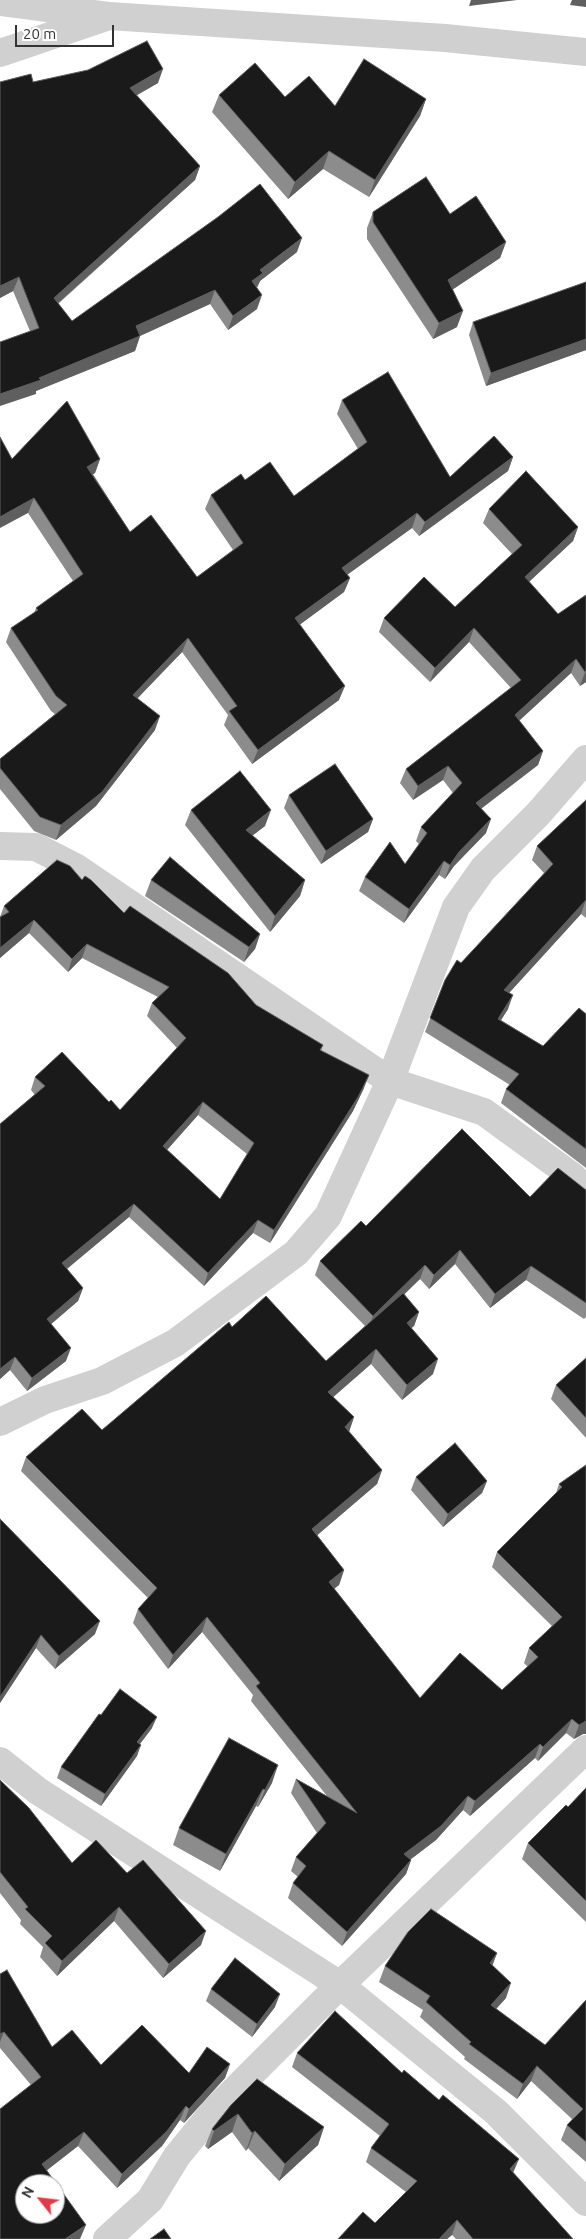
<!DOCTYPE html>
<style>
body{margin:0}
#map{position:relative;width:586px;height:2239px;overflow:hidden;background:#fff;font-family:Ubuntu,sans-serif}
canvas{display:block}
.north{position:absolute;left:15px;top:2174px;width:50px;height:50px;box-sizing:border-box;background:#fff;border:1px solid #adadad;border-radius:50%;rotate:299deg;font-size:14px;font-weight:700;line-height:20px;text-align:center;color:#333}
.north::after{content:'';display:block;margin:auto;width:18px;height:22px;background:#e63946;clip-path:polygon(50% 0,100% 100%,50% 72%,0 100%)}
.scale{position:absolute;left:15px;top:25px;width:99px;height:22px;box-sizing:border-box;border:2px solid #333;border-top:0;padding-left:6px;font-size:15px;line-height:18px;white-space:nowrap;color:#333;-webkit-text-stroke:4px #fff;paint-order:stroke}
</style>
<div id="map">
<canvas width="586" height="2239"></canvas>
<div class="north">N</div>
<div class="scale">20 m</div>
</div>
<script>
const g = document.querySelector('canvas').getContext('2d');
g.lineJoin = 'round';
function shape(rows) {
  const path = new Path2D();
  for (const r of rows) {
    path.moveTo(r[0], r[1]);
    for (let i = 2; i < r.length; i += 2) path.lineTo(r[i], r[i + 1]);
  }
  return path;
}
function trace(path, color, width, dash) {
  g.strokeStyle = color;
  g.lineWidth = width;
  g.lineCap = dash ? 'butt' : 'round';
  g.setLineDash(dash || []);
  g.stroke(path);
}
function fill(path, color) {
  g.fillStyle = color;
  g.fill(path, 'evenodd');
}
const minor = shape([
 [0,53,109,16],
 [0,846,36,847,77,868,390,1081,484,1112,572,1176,586,1190],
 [0,1422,45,1400,102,1381,175,1343,296,1253,328,1216,390,1081,456,907,483,869,538,814,586,759],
 [0,1761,38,1791,340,1985,496,2112,586,2202],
 [107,2239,150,2200,177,2156,213,2112,340,1985,586,1749]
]);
const tertiary = shape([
 [0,2,109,16,445,38,586,52]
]);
const wall = shape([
 [0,82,33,82,158,83,137,95,200,166,195,180,58,304,72,321,297,252,260,281,257,288,257,309,228,330,210,304,140,336,135,351,36,391,36,394,30,331,13,291,0,298],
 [219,95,285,97,335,106,426,99,420,116,369,197,323,169,288,199,212,112],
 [373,212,450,214,506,242,500,258,453,289,457,327,433,339,367,239,367,228],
 [586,282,586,350,486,386,469,335,473,322],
 [342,400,450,477,513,457,508,471,419,536,412,528,347,575,350,578,344,592,300,624,339,700,252,764,224,725,228,715,182,652,137,699,155,730,96,806,56,840,34,831,0,789,0,759,55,714,51,711,6,642,11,628,34,613,36,608,73,581,28,513,12,459,100,459,95,473,93,474,130,532,197,577,233,550,205,509,211,495,245,480,294,496,358,449,337,414],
 [489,509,578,527,573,541,529,582,558,614,586,595,586,682,580,686,571,673,519,721,543,751,538,765,481,809,486,833,454,866,445,879,439,875,404,923,359,891,365,877,405,864,419,844,416,841,421,827,453,793,443,780,413,800,400,783,406,769,511,688,469,642,430,682,379,632,384,618,455,607,512,554,483,523],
 [289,795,373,819,368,832,321,864,284,808],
 [586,800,586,918,581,914,509,993,508,1009,501,1020,543,1046,586,1014,586,1168,501,1103,506,1089,510,1085,425,1032,445,980,544,873,532,860,537,846],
 [191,810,265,826,252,836,305,880,300,896,270,932,185,825],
 [82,880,124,913,256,1005,323,1045,321,1051,364,1088,353,1111,270,1243,253,1233,204,1286,129,1217,67,1269,83,1288,78,1301,51,1324,66,1361,27,1391,10,1370,0,1379,0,1124,35,1095,31,1090,35,1077,109,1102,120,1110,177,1048,147,1016,152,1003,158,997,82,958,68,972,29,933,0,958,0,917,4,906],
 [198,1115,247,1154,220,1199,167,1150],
 [151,880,260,934,255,949,244,962,145,896],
 [586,1190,586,1317,584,1319,526,1280,490,1308,455,1264,429,1289,420,1279,404,1294,419,1312,414,1326,411,1328,433,1374,402,1400,371,1364,333,1397,354,1417,349,1431,382,1470,377,1484,317,1535,344,1570,339,1585,334,1589,420,1698,502,1690,528,1667,524,1663,529,1648,552,1626,492,1567,497,1552,556,1493,559,1484,586,1465,583,1734,574,1739,566,1733,538,1761,535,1758,470,1816,463,1810,436,1840,410,1860,411,1860,406,1874,342,1946,288,1898,293,1883,298,1877,291,1871,296,1857,317,1833,291,1793,296,1779,327,1796,251,1701,253,1695,202,1632,168,1669,133,1623,138,1609,148,1598,21,1471,26,1457,102,1430,232,1327,326,1361,365,1326,315,1275,320,1261,366,1226,530,1197],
 [586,1358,586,1438,551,1399,556,1385],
 [416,1477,487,1481,482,1493,443,1527,411,1490],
 [0,1519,95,1634,55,1669,36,1648,0,1703],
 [101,1715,152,1728,140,1744,137,1756,101,1806,57,1778,61,1767],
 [0,1780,72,1863,127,1873,201,1945,163,1978,114,1921,57,1976,40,1957,43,1947,20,1924,21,1920,0,1893],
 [272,1783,258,1807,256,1806,220,1871,173,1845,179,1828],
 [586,1788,586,1922,522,1859,528,1843,568,1807],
 [497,1953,492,1966,506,1998,496,2009,545,2045,586,2000,586,2162,561,2140,567,2125,572,2119,531,2081,517,2099,464,2059,465,2057,420,2017,423,2010,379,1982,385,1966],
 [0,1974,52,2047,101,2065,189,2073,230,2064,225,2078,184,2123,180,2120,162,2146,117,2188,78,2146,47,2170,80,2239,0,2239,31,2085,0,2048],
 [211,1989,275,2007,252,2037,206,2001],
 [297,2053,402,2073,513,2173,573,2239,456,2239,452,2235,447,2239,338,2239,375,2223,406,2192,366,2162,371,2148,380,2136,292,2067],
 [231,2105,324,2127,318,2145,279,2181,248,2148,246,2151,232,2132,208,2149,205,2146,212,2129]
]);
const shadedWall = shape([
 [471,0,517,0,469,6],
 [572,0,586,0,586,7,570,5],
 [163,69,158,83,125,102,130,88],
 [426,99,420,116,369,197,375,180],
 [329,151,323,169,288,199,295,182],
 [200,166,195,180,48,312,54,298],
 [302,238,297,252,260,281,257,287,252,281,260,270],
 [506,242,500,258,443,296,448,280],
 [19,277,13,291,0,298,0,286],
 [215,290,210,304,131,340,136,326],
 [262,295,257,309,228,330,233,316],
 [463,311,457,327,433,339,439,323],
 [140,336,135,351,36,391,36,394,0,406,0,394],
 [586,339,586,350,486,386,491,373],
 [513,457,508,471,419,536,425,522],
 [100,459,95,473,82,481,87,467],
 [34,498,28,513,0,528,0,517],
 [417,513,412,528,337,582,342,568],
 [578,527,573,541,519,591,525,577],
 [350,578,344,592,290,632,295,618],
 [474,628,469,642,430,682,435,668],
 [188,638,182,652,127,709,133,695],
 [576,659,571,673,510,729,515,715],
 [586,671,586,682,580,686,585,672],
 [345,686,339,700,252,764,258,750],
 [160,716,155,730,96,806,56,840,61,825],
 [543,751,538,765,470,817,476,803],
 [448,766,443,780,413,800,418,786],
 [271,810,265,826,240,845,246,830],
 [373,819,368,832,321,864,326,851],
 [491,819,486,833,454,866,445,879,450,865,459,852],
 [444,861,439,875,404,923,409,909],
 [305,880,300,896,270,932,275,916],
 [586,900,581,914,499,1004,504,990],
 [34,920,29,933,0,958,0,948],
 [260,934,255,949,244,962,249,947],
 [87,944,82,958,68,972,72,959],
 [513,995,508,1009,493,1033,498,1019],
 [369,1075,364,1088,353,1111,270,1243,274,1230],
 [203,1102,198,1115,158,1160,163,1146],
 [134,1204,129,1217,57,1277,62,1263],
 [258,1220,253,1233,204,1286,208,1273],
 [460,1250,455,1264,429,1289,434,1275],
 [425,1265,420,1279,368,1330,373,1316],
 [531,1266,526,1280,490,1308,495,1294],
 [83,1288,78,1301,42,1332,47,1319],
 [419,1312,414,1326,401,1337,407,1323],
 [71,1348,66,1361,27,1391,32,1378],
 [376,1349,371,1364,323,1406,328,1392],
 [15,1357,10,1370,0,1379,0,1369],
 [438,1359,433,1374,402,1400,407,1385],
 [354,1417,349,1432,345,1427],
 [382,1470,377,1484,307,1544,312,1529],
 [487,1481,482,1493,443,1527,448,1514],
 [344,1570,339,1585,323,1597,329,1582],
 [207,1617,202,1632,168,1669,173,1655],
 [100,1621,95,1634,55,1669,59,1656],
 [41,1635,36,1648,0,1703,0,1697],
 [157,1717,152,1728,133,1753,137,1742],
 [572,1719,566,1733,538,1761,543,1747],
 [586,1721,586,1734,583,1734,574,1739,579,1725],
 [540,1744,535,1758,470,1816,475,1801],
 [141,1745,137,1756,101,1806,105,1794],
 [278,1765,272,1783,258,1807,265,1790],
 [263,1789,256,1806,220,1871,226,1854],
 [468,1796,463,1810,436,1840,399,1868,404,1854],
 [411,1860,406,1874,342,1946,347,1932],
 [119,1907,114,1921,57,1976,62,1961],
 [206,1931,201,1945,163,1978,169,1964],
 [497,1953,491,1969,490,1963],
 [511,1983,506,1998,486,2020,491,2005],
 [280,1994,275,2007,252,2037,257,2024],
 [4,2032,0,2042,0,2034],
 [230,2064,225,2078,184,2123,189,2109],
 [537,2066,531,2081,517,2099,523,2084],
 [186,2106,180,2120,162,2146,117,2188,122,2174],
 [238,2114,232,2132,208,2149,214,2131],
 [324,2127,318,2145,279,2181,285,2164],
 [255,2131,248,2148,246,2151,252,2133],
 [84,2132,78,2146,37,2178,42,2164],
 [519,2159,513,2173,510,2169],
 [457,2220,452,2235,447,2239,439,2239],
 [86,2225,80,2239,65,2239]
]);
const building = shape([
 [147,41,163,69,130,88,200,166,54,298,72,321,218,217,260,184,302,238,260,270,263,273,252,281,262,295,233,316,215,290,136,326,140,336,39,378,41,380,0,394,0,342,39,328,19,277,0,286,0,82,31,74,33,82,88,70,147,41],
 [364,59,426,99,375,180,329,151,295,182,219,95,255,63,285,97,309,76,335,106,364,59],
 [426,177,450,214,476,196,506,242,448,280,463,311,439,323,373,222,373,212,426,177],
 [586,282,586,339,491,373,473,322,586,282],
 [388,372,450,477,494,436,513,457,425,522,417,513,342,568,350,578,295,618,345,686,258,750,229,711,237,706,188,638,133,695,160,716,102,792,61,825,40,817,0,768,0,759,67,705,56,696,11,628,38,610,36,608,83,574,34,498,0,517,0,437,12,459,67,401,100,459,87,467,130,532,151,515,197,577,243,543,211,495,241,474,245,480,270,462,294,496,367,442,342,400,388,372],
 [526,471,578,527,525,577,558,614,586,595,586,671,585,672,576,659,515,715,543,751,476,803,491,819,459,852,450,865,444,861,409,909,365,877,390,842,405,864,427,833,421,827,462,783,448,766,418,786,406,769,521,680,474,628,435,668,384,618,424,577,455,607,522,545,489,509,526,471],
 [335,764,373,819,326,851,289,795,335,764],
 [240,771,271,810,246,830,305,880,275,916,191,810,240,771],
 [586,800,586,900,504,990,513,995,498,1019,543,1046,579,1008,586,1014,586,1149,506,1089,519,1074,430,1018,445,980,457,960,461,963,553,864,537,846,586,800],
 [170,857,260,934,249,947,151,880,170,857],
 [57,860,70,866,82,880,85,876,91,880,124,913,130,906,228,973,256,1005,323,1045,320,1050,369,1075,358,1097,274,1230,258,1220,208,1273,134,1204,62,1263,83,1288,47,1319,71,1348,32,1378,15,1357,0,1369,0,1124,45,1086,35,1077,62,1052,109,1102,111,1100,120,1110,186,1038,152,1003,169,987,87,944,72,959,34,920,0,948,0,917,9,912,4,906,57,860],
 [203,1102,254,1143,220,1199,163,1146,203,1102],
 [462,1129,530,1197,558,1168,586,1190,586,1303,531,1266,495,1294,460,1250,434,1275,425,1265,373,1316,320,1261,361,1221,366,1226,462,1129],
 [403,1293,419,1312,407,1323,438,1359,407,1385,376,1349,328,1392,354,1417,345,1427,382,1470,312,1529,344,1570,329,1582,420,1698,460,1653,502,1690,538,1657,529,1648,562,1617,497,1552,562,1487,559,1484,586,1465,586,1721,579,1725,572,1719,543,1747,540,1744,475,1801,468,1796,441,1826,404,1854,411,1860,347,1932,293,1883,306,1866,296,1857,326,1823,296,1779,357,1813,256,1686,260,1683,207,1617,173,1655,138,1609,157,1588,26,1457,82,1409,102,1430,229,1322,232,1327,266,1296,326,1361,403,1293],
 [586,1358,586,1418,556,1385,586,1358],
 [455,1443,487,1481,448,1514,416,1477,455,1443],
 [0,1519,100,1621,59,1656,41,1635,0,1697,0,1519],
 [120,1689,157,1717,137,1742,141,1745,105,1794,61,1767,99,1714,101,1715,120,1689],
 [229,1738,278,1765,265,1790,263,1789,226,1854,179,1828,229,1738],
 [0,1780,29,1808,72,1863,96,1840,127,1873,143,1860,206,1931,169,1964,119,1907,62,1961,45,1943,52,1936,25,1909,28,1907,0,1872,0,1780],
 [586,1788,586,1901,528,1843,566,1805,568,1807,586,1788],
 [431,1909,497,1953,490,1963,511,1983,491,2005,545,2045,586,2000,586,2142,567,2125,583,2109,537,2066,523,2084,469,2044,471,2042,426,2002,430,1996,385,1966,408,1932,431,1909],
 [235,1958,280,1994,257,2024,211,1989,235,1958],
 [7,1970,52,2047,72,2030,101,2065,142,2025,189,2073,207,2047,230,2064,189,2109,186,2106,167,2131,122,2174,84,2132,42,2164,86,2225,65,2239,0,2239,0,2109,41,2077,4,2032,0,2034,0,1974,7,1970],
 [25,2184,55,2184,55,2214,25,2214,25,2184],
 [335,2011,402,2073,404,2070,439,2100,443,2095,519,2159,510,2169,573,2239,473,2239,457,2220,439,2239,338,2239,363,2212,375,2223,417,2181,371,2148,389,2124,297,2053,335,2011],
 [257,2079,324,2127,285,2164,255,2131,252,2133,238,2114,214,2131,212,2129,231,2105,257,2079],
 [164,2229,171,2239,150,2239,164,2229]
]);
trace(minor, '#d0d0d0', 28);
trace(tertiary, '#d0d0d0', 28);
fill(wall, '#8c8c8c');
fill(shadedWall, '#5f5f5f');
fill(building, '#1a1a1a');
trace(building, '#5f5f5f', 1);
</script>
